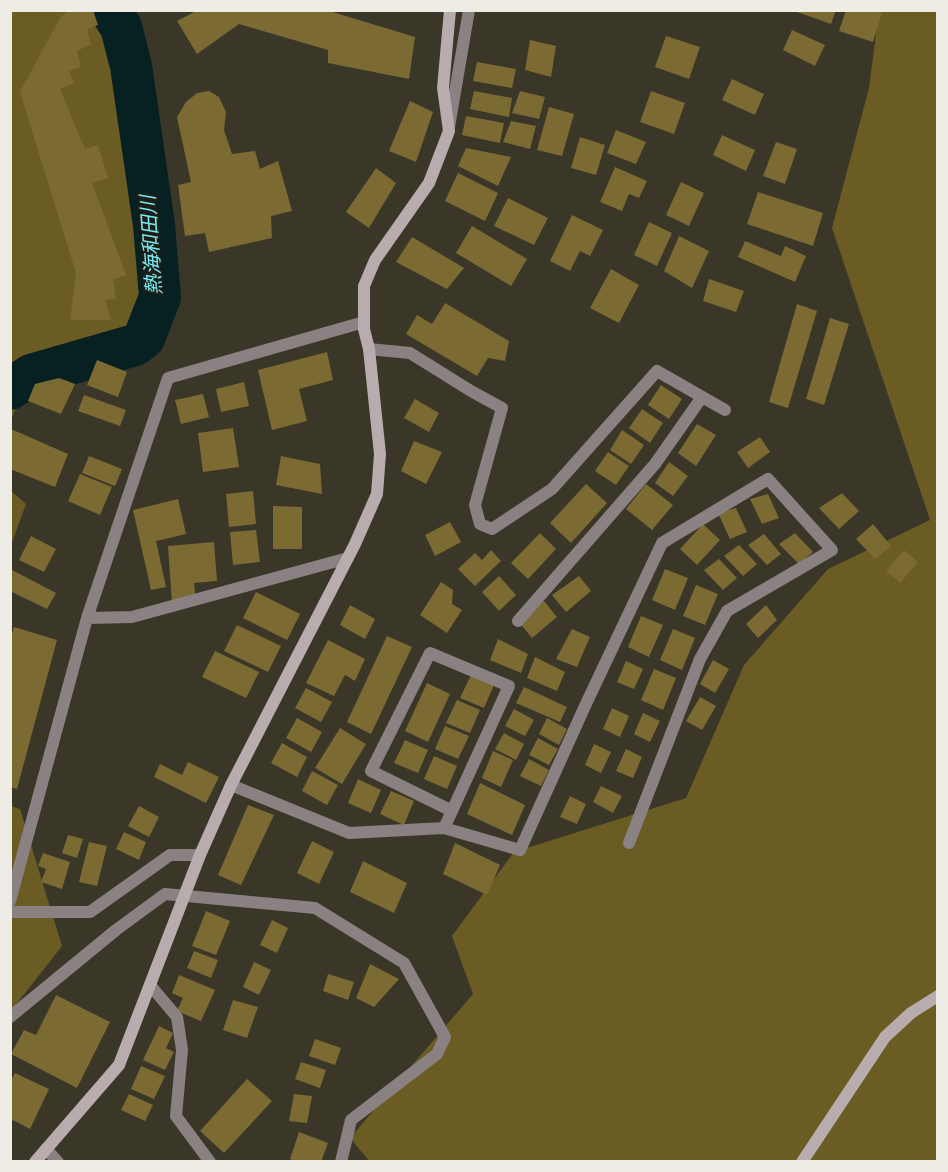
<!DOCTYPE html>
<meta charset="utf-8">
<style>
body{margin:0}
#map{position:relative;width:948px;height:1172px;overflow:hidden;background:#3a3628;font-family:"Titillium Web",sans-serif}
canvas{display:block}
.frame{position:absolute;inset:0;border:12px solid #eeece4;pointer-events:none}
</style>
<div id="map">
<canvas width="948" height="1172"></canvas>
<div class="frame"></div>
</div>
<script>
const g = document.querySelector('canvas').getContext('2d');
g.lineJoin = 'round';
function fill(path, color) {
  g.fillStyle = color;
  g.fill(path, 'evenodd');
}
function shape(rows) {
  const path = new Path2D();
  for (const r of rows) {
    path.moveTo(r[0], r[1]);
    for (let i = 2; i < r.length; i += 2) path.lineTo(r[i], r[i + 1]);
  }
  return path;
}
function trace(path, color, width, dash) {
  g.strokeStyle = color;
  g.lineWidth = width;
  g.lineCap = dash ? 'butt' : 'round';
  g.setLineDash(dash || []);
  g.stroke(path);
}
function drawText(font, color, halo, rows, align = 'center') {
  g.font = font + ' "Titillium Web","Noto Sans JP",sans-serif';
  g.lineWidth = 4.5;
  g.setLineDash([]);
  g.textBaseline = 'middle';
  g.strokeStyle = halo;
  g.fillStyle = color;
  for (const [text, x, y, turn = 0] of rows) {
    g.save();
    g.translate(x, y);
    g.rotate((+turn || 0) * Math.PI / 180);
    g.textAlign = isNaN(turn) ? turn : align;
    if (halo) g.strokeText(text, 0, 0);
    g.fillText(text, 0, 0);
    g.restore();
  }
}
const forest = shape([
 [11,11,115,11,125,73,151,339,31,375,11,419],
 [879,11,937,11,937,1161,370,1162,350,1138,473,994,452,936,514,852,686,798,744,665,828,569,930,520,832,228,869,88],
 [11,491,26,504,11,545],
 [11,806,20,809,62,946,11,1011]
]);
const river = shape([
 [10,389,31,375,135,345,144,338,160,297,154,225,131,66,121,27,110,10]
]);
const building = shape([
 [69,10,93,10,98,25,87,29,91,44,77,51,81,67,69,71,74,83,60,89,85,149,98,145,108,178,92,183,126,275,113,280,116,299,105,300,111,320,70,320,76,273,20,92,60,18],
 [198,10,326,10,415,37,409,79,328,63,328,50,239,24,197,54,177,21],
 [798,10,836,10,831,24,797,12],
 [846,10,883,10,873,42,839,31],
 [792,30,825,45,815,66,783,50],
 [666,36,700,47,689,79,655,67],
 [530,40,556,46,551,77,525,70],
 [477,62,516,69,512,88,473,81],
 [732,79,764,94,755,115,722,100],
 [209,91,219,97,226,112,224,130,232,154,255,151,260,169,278,161,292,211,271,216,272,238,209,252,205,233,185,236,178,185,191,182,177,117,186,102,197,93],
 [474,91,512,98,509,117,470,109],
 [520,91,545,97,539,119,512,113],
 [651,91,685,103,674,134,640,122],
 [410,101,433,112,416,162,389,151],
 [549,107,574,114,562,156,537,150],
 [466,116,504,123,500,143,462,135],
 [511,121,536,126,530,149,503,142],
 [616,130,646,142,636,164,607,153],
 [722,135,755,150,746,171,713,155],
 [580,137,605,145,596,175,571,168],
 [776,142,797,149,785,184,763,176],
 [466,148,511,157,498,186,458,166],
 [615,167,647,181,639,198,629,194,622,211,600,202],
 [376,168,396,183,369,228,346,212],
 [458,173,498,193,485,221,445,201],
 [681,182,704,193,689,226,666,215],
 [758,192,823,213,813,246,747,224],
 [508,198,548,218,534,245,494,226],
 [572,215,603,230,590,256,580,251,570,271,550,261],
 [649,222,672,233,657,266,634,255],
 [472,226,527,259,511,286,456,253],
 [679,236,709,251,692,288,664,271],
 [412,237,464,268,447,289,396,262],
 [745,241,781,256,785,246,806,256,795,282,738,257],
 [611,269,639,285,619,323,590,308],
 [709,279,744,291,736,312,703,301],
 [445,303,509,341,505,361,488,358,477,376,406,334,417,315,432,324],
 [797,304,817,311,788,408,769,402],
 [830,318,849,324,824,405,806,399],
 [327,352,333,380,299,389,307,421,272,430,258,370],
 [97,360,127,372,118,397,87,385],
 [59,378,75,384,61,414,28,401,35,384],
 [244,382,249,406,221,412,216,389],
 [661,385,682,399,669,419,648,405],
 [203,394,209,417,181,424,175,400],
 [84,395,126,410,120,426,78,411],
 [415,399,439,413,429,432,404,418],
 [642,409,663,423,650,443,629,428],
 [697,424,716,435,696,466,678,453],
 [233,428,239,467,203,472,198,433],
 [11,429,68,454,55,487,10,469],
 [622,430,644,445,631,464,610,450],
 [760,437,770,452,748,468,737,452],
 [414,441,442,452,426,484,401,471],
 [608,452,629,466,616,485,595,471],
 [89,456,122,469,115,486,82,473],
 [281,456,320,464,322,494,276,485],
 [669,462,688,476,673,496,655,483],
 [80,474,112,487,100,515,68,501],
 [586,484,607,503,571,543,550,523],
 [646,484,673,505,652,530,626,509],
 [253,491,256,524,229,527,226,494],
 [842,493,859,511,839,529,819,508],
 [768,494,779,518,762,524,750,499],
 [178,499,186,534,156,541,166,587,151,590,133,510],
 [273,506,302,507,302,549,273,549],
 [736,508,747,532,730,539,718,513],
 [450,522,461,542,435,556,425,535],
 [703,524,720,540,697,565,680,549],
 [873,524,891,546,875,559,856,539],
 [256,530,260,562,233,565,230,532],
 [540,533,556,549,528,579,511,563],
 [795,533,813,552,799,564,779,544],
 [764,534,781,554,767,565,748,545],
 [31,536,56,549,44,572,19,560],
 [214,542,217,581,194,583,196,602,172,604,168,546],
 [739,545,757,564,743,576,724,556],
 [491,550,501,561,475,586,458,569,475,553,482,560],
 [904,550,918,562,900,583,886,571],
 [719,559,737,578,723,590,704,570],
 [665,569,688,578,675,610,652,600],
 [12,570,56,593,47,609,10,591],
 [499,576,516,595,499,611,482,592],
 [579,576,591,591,566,612,552,595],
 [441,582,453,590,452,604,462,610,447,633,420,615],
 [696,585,718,594,705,625,683,616],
 [256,592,300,614,287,640,243,618],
 [544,601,557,617,532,638,518,621],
 [350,605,375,619,365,639,340,625],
 [766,605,777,620,758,638,746,624],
 [641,616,663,625,649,657,628,647],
 [237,625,281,646,268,672,224,651],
 [14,627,57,640,17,789,10,787,10,641],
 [572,629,590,637,577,667,556,659],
 [673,629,695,638,682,670,660,660],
 [387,636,412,647,371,734,347,722],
 [498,639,528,654,521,673,490,660],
 [328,640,365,659,355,681,345,675,334,696,306,683],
 [215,651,259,672,246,698,202,677],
 [535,657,565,672,557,691,527,678],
 [713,660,729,669,715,693,700,684],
 [626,661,643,669,634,689,617,682],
 [654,669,676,678,663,710,641,700],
 [471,675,494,685,484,708,460,698],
 [427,683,450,694,428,742,405,731],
 [524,687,567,707,560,722,516,703],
 [306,688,332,702,321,722,295,708],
 [700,697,716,706,702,730,686,721],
 [457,700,480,710,470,733,446,723],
 [612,708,629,716,620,737,603,729],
 [514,709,534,720,525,736,505,726],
 [643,713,660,721,650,742,634,734],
 [297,718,322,732,311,752,286,738],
 [547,718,567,729,559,745,539,734],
 [445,726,469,736,458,759,435,749],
 [340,728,366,744,342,784,315,768],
 [504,733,524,744,516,760,495,749],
 [538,738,558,749,549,765,529,755],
 [405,740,428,750,418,773,394,763],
 [282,743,307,757,297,777,271,763],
 [594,744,611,752,601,773,585,765],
 [626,749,642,757,633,778,616,771],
 [493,751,513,760,501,787,482,778],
 [434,756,457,766,447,789,424,779],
 [529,759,549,770,541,786,520,776],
 [188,762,219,777,206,803,154,777,160,764,182,775],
 [312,771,338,785,327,805,302,791],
 [358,779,381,790,371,813,348,803],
 [480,783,525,805,512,835,467,814],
 [601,786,622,796,613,813,593,802],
 [391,791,414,801,404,825,380,814],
 [570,796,586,804,577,824,560,817],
 [248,805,274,815,241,885,218,875],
 [139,806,159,817,149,837,128,826],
 [124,832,146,842,139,860,116,849],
 [68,835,83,839,77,858,62,853],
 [312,841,334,852,319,884,297,873],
 [89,842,107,846,97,886,79,882],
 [455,843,500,865,487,895,443,874],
 [43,853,70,862,62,889,41,882,46,869,38,866],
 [363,861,407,883,394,913,350,892],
 [206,911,230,921,216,955,192,946],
 [272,920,288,928,277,953,260,945],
 [194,951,218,960,211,978,187,968],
 [254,962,271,970,259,995,243,987],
 [370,964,399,979,374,1007,356,998],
 [328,974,354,982,348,1000,323,991],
 [179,975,215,990,201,1021,177,1011,183,998,172,993],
 [56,995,110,1022,77,1088,11,1054,24,1030,36,1035],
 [233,1000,258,1007,247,1038,223,1030],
 [159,1026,173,1033,166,1048,174,1052,165,1070,143,1060],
 [315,1039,341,1048,335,1065,309,1056],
 [301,1062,326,1070,320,1088,295,1079],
 [141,1066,165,1076,154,1099,131,1089],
 [15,1073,49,1089,30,1129,13,1120,10,1125,10,1082],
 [247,1079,272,1101,224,1153,200,1131],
 [129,1094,153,1105,145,1121,121,1110],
 [294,1094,312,1096,307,1123,289,1121],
 [299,1132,328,1143,321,1162,298,1162,290,1159]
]);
const street = shape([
 [449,127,469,10],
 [369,349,410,353,471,391,502,408,475,505,480,524,492,529,552,489,657,371,725,410],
 [87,618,132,617,348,558],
 [518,621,655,464,702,397],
 [231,785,349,833,444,828,520,850,585,706,662,543,768,479,832,550,727,611,700,659,629,843],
 [444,828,452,811,509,686,430,653,371,771,452,811],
 [10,901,87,618,168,378,364,322],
 [10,912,90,912,170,855,200,855],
 [150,985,177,1017,182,1050,176,1116,210,1162],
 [10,1017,116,930,165,894,315,908,404,963,445,1037,437,1054,351,1120,341,1162],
 [46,1149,58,1162]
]);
const secondary = shape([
 [35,1162,119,1065,200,855,231,785,355,544,377,494,380,454,369,349,364,329,364,286,375,260,429,183,449,131,443,88,450,10],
 [802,1162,885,1037,911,1013,938,996]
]);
const waterNames = [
 ["熱海和田川",153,245,-94]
];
fill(forest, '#6b5c23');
trace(river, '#072122', 42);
fill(building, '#7b6b33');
trace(street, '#8a8183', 12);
trace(secondary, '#b9acae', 12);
drawText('italic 20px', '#75edf3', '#1f1d17', waterNames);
</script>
